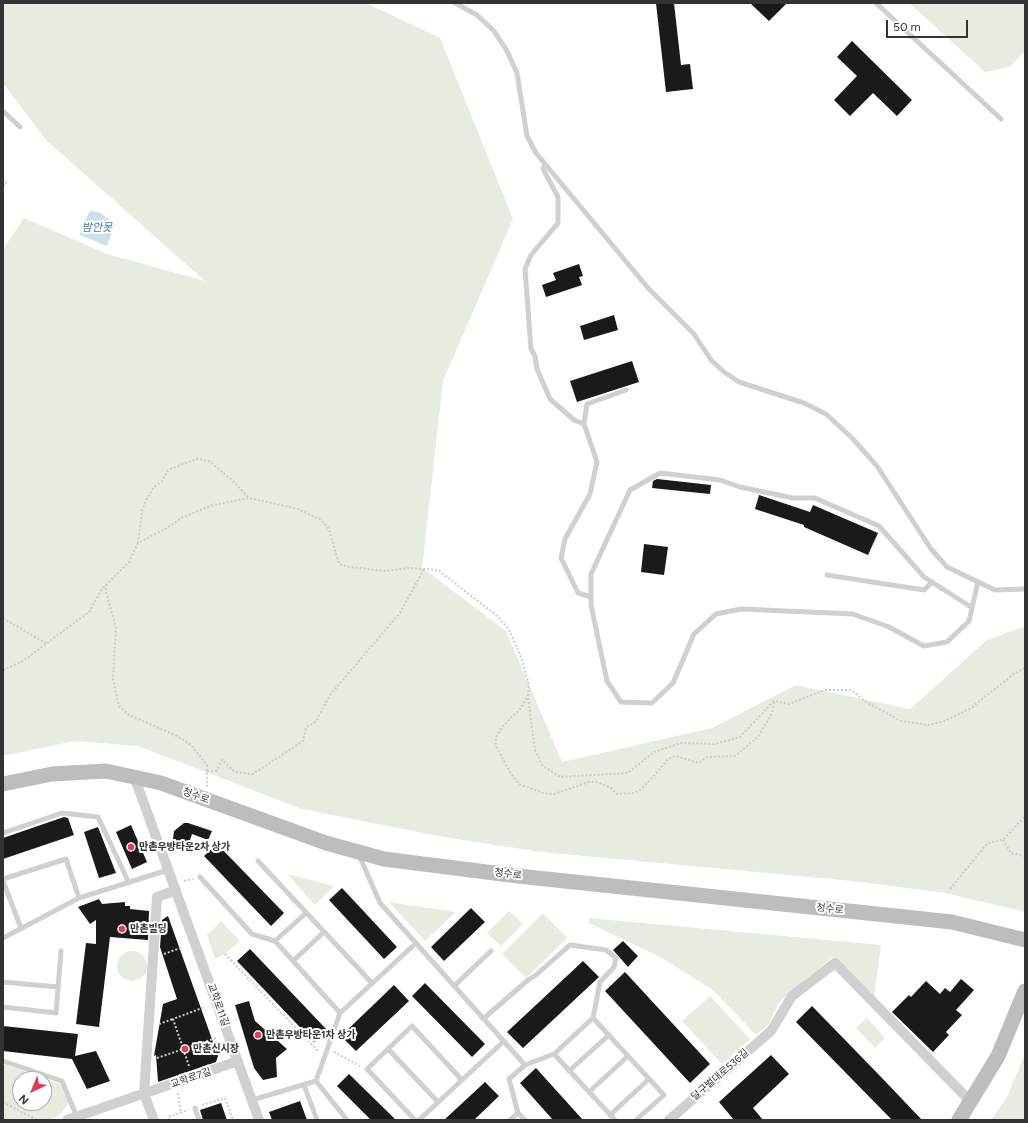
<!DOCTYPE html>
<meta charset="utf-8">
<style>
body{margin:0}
#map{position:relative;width:1028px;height:1123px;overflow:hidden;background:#fff;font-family:Figtree,sans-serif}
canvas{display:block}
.frame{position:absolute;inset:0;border:4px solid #333;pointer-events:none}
.north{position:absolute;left:12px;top:1071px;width:40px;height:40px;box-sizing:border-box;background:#fff;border:1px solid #adadad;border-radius:50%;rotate:224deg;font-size:11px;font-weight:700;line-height:16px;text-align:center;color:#333}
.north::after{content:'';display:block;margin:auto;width:14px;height:18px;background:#e33b4f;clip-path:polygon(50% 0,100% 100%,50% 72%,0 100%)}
.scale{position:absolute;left:886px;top:20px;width:82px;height:18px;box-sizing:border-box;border:2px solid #333;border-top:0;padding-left:5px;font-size:12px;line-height:14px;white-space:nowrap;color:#333;-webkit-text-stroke:3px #fff;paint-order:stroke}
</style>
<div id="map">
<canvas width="1028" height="1123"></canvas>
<div class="frame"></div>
<div class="north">N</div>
<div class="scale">50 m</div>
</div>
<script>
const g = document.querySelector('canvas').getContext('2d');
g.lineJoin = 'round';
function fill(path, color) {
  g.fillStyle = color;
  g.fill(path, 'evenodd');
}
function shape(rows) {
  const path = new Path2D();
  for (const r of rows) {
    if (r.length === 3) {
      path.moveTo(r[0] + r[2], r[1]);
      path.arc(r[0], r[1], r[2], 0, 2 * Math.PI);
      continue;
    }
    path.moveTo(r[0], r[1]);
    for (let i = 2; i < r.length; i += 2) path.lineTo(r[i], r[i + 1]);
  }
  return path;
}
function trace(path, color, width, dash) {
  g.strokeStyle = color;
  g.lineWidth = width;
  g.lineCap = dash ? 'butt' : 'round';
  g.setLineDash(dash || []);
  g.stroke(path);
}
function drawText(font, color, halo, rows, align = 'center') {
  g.font = font + ' Figtree,"Noto Sans KR",sans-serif';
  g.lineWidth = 4;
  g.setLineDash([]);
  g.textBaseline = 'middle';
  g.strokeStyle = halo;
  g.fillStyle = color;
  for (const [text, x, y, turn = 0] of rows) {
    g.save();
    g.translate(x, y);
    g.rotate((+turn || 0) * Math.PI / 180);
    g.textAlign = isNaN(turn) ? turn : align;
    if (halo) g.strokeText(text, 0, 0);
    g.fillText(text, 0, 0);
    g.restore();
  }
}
const green = shape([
 [3,3,366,3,440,38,513,219,443,381,422,569,424,569,506,631,562,762,712,728,796,685,910,709,987,640,1025,626,1025,912,945,893,853,881,542,852,443,837,302,809,138,746,75,741,3,756,3,249,24,218,107,254,205,281,46,140,3,83],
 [909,3,1025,3,1025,51,1010,67,985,72],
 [287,874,334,886,315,905],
 [389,902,456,912,425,941],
 [509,911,523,924,501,946,487,933],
 [543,913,567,938,526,978,502,954],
 [589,918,881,945,874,997,833,957,791,991,778,1004,768,1025,756,1035,713,990,662,958,589,923],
 [221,921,240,941,225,954,215,959,207,935],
 [132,966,15],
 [710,996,750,1039,722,1064,682,1021],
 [867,1018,885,1038,875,1048,856,1028],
 [1025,1054,1025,1120,991,1120,1007,1097],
 [3,1064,60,1084,69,1104,58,1116,48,1120,3,1120],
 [20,1079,44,1079,44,1103,20,1103]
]);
const water = shape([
 [90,211,99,212,115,224,107,246,80,235,81,228]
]);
const building = shape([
 [656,3,674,3,681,65,690,64,693,89,666,92],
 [750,3,787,3,769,21],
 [852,41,912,100,897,116,873,93,850,116,834,100,857,76,837,57],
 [579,264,583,276,579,277,582,285,546,297,542,285,556,280,553,273],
 [614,315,618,330,584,340,580,326],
 [632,361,639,382,577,402,570,381],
 [657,479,711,485,710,494,652,488,653,481],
 [759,495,810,512,813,505,878,533,868,555,804,527,804,525,755,509],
 [644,544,668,547,664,575,641,572],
 [64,817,68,818,74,835,3,859,3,838],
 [184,823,188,823,212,831,208,840,192,834,189,843,184,842,184,846,174,843,176,839,173,839,174,831],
 [131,825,147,862,132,869,116,832],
 [98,827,116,873,99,878,84,832],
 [217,844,284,913,271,926,204,856],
 [342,888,397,947,384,959,329,900],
 [99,899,102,904,125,902,125,906,130,906,130,909,149,911,148,940,110,937,99,1027,76,1024,86,943,96,944,96,920,90,924,78,907],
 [471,908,485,922,444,961,431,947],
 [168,916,218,1056,216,1062,158,1082,156,1055,154,1056,163,1004,177,999,160,947,162,920],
 [623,941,638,956,628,967,613,950],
 [250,949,327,1030,314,1042,237,961],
 [583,961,599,977,523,1048,507,1032],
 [625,972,710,1064,690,1083,605,991],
 [961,979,974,990,956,1010,962,1015,946,1032,949,1035,933,1052,892,1012,909,995,911,997,926,981,940,994,945,988,950,992],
 [425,983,485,1044,472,1057,412,996],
 [394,985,409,1001,356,1051,341,1036],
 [249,1001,255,1021,287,1049,276,1058,277,1077,263,1080,254,1068,235,1005],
 [812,1006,882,1078,922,1120,892,1120,796,1022],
 [3,1026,78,1034,75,1056,96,1051,110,1081,87,1089,72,1059,3,1051],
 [771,1055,789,1074,753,1108,763,1120,734,1120,719,1102],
 [536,1068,583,1120,553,1120,520,1083],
 [349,1074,396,1120,371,1120,337,1086],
 [485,1082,499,1096,474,1120,444,1120],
 [300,1101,307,1120,272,1120,269,1112],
 [221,1103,227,1120,203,1120,200,1110]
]);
const path = shape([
 [3,178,6,183,3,187],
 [138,543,142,511,146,500,154,487,162,481,168,470,180,465,197,459,209,461,232,480,249,498],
 [106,584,106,592,116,628,113,679,119,706,129,715,177,736,191,745,207,765,207,787],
 [3,618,47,644],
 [3,670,23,661,89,612,102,589,129,562,138,543,167,528,183,517,213,505,249,498,298,509,321,520,329,529,339,564,350,567,385,571,409,568,438,570,497,616,508,628,521,657,529,685,528,697,535,750,542,765,560,777,628,773,654,752,681,743,714,744,740,737,774,701,789,704,824,690,851,690,866,702,901,721,928,725,945,721,971,708,1015,673,1025,668],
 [527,698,520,709,502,727,496,737,496,746,510,772,519,784,543,793,554,794,589,782,597,782,611,788,617,794,634,793,640,790,653,777,668,759,675,756,699,763,707,757,735,756,758,737,772,713,774,702],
 [207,771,216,771,222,760,235,772,253,774,303,741,306,728,316,721,330,695,400,613,424,569],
 [1003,840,1011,853,1025,856],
 [184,881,193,879],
 [950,889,986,845,991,842,1003,840,1025,816],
 [164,954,183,947],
 [225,954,318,1051],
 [159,1024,173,1019],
 [334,1052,360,1066],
 [157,1058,216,1038],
 [189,1066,173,1019,205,1007],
 [178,1093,181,1113],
 [3,1102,37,1120],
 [202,1105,225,1098,233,1120],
 [169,1120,168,1117,188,1110]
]);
const lane = shape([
 [455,3,477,15,494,31,507,51,517,73,527,136,536,153,648,288,694,334,711,360,724,372,739,382,804,403,826,414,852,438,877,466,931,549,947,567,995,590,1025,589],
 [876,3,1001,119],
 [3,111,20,127],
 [545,164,543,169,558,197,558,223,531,255,525,269,531,349,535,356,537,369,550,399,574,420,584,424],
 [827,575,924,590,932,582],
 [591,597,578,593,561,558,565,539,590,494,597,462,584,424,587,404,626,390],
 [971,607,924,577,879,526,815,498,793,498,740,487,720,480,660,473,630,490,591,574,591,605,607,681,621,702,652,703,673,683,694,634,716,614,741,609,853,614,889,627,924,646,947,642,969,621,978,582],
 [3,833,62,813,98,817,129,883],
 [359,855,380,903,525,1065,554,1054,593,1018,664,1095,636,1120],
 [258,861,372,983],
 [200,877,252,934,275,941,340,1013],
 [3,879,66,859,79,898],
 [3,881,21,928],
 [3,938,79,898,168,870],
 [275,941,306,913],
 [293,961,324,932],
 [3,982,58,987],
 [454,986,491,951],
 [3,1007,56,1013,61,951],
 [483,1019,528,980,536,975,570,945,606,950,616,958,614,967,600,982,593,1018],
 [388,1049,438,1102],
 [554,1054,615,1120],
 [3,1061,62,1081,77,1117],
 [569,1071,609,1035],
 [316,1081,347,1120],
 [304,1085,317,1120],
 [589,1092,628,1056],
 [252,1100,316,1081,340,1013,416,943],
 [195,1108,199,1120],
 [610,1115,649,1079],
 [415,1120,367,1069,412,1026,462,1080],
 [419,1120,504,1041],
 [510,1120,518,1113],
 [525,1120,518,1113,509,1079,525,1065]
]);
const street = shape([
 [134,776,259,1120],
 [67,1120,238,1061],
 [154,1120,144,1094,157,897,176,890],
 [669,1120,771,1031,792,996,835,963,971,1102]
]);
const secondary = shape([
 [3,784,52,774,106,771,161,783,326,843,384,859,518,876,952,922,1025,940],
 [959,1120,998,1056,1025,991]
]);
const markers = [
 [131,847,4,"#e33b4f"],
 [122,929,4,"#e33b4f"],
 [258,1035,4,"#e33b4f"],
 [185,1049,4,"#e33b4f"]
];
const streetNames = [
 ["청수로",196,796,20],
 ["청수로",508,874,7],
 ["청수로",830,909,6],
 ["교학로11길",218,1005,70],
 ["달구벌대로536길",720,1075,-41],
 ["교학로7길",191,1078,-19]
];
const poiNames = [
 ["만촌우방타운2차 상가",139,847],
 ["만촌빌딩",130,929],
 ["만촌우방타운1차 상가",266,1035],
 ["만촌신시장",193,1049]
];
const waterNames = [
 ["밤안못",97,228]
];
fill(green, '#e6ecdf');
fill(water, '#cce1eb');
fill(building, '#1a1a1a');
trace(path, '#cdcdcd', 2, [2, 2]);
trace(lane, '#d0d0d0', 5);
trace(street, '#d0d0d0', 10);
trace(secondary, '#bdbdbd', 15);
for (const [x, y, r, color] of markers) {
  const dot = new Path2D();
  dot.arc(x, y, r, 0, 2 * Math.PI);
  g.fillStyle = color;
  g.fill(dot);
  trace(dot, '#fff', 1.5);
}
drawText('10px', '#333', '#fff', streetNames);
drawText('bold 10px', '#333', '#fff', poiNames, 'left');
drawText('italic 11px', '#407895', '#fff', waterNames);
</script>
